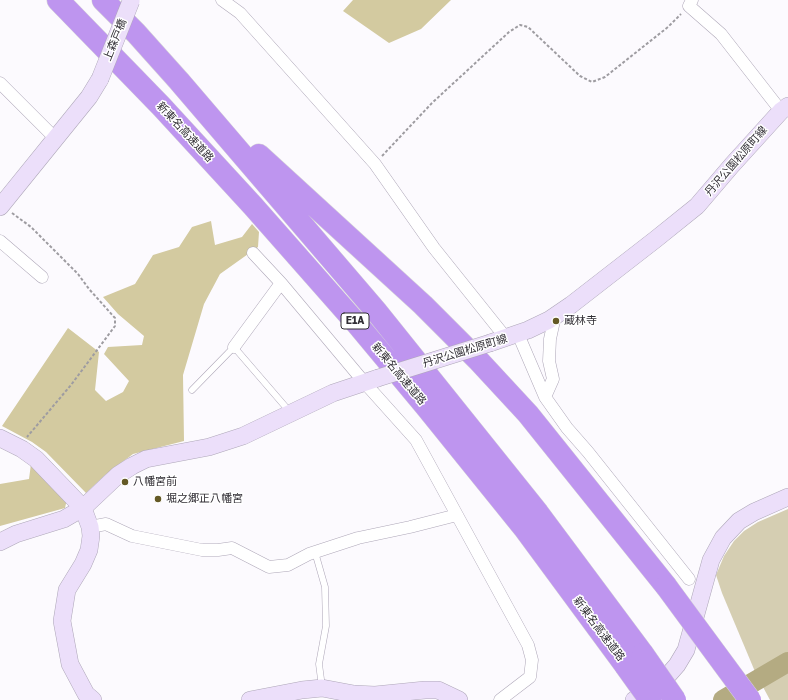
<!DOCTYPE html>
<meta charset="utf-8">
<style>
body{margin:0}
canvas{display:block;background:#fcfafe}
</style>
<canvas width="788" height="700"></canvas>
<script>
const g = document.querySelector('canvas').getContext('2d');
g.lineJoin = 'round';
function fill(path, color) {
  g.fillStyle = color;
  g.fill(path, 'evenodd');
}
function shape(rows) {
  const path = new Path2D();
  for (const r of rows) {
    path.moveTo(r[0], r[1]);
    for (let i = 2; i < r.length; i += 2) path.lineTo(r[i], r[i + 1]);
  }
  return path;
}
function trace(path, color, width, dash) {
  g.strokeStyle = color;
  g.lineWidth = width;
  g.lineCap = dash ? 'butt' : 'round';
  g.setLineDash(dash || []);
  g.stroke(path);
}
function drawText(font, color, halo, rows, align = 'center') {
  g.font = font + ' "Golos Text","Noto Sans JP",sans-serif';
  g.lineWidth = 3;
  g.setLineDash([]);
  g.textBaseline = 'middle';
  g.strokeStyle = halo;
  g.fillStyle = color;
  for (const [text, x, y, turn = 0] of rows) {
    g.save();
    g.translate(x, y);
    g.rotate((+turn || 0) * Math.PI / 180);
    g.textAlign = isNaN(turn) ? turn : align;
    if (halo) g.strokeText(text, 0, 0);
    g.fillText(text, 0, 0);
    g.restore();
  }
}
const green = shape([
 [788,509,788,700,770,700,756,674,722,593,716,575,724,556,734,541,744,531,758,522]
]);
const forest = shape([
 [353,0,451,0,421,29,389,43,343,11],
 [211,221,215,245,242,237,252,224,259,232,258,247,220,274,204,304,183,375,184,441,133,454,105,475,86,493,46,452,32,442,2,426,68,328,99,352,95,390,106,401,123,392,129,381,104,354,108,347,142,345,144,336,118,314,103,297,135,284,153,255,179,247,192,227],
 [31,464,67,499,65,508,0,526,0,484,29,479]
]);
const river = shape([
 [723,700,788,662]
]);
const path = shape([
 [382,156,432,103,509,32,520,25,528,27,580,76,592,82,605,77,668,27,681,14],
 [12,213,31,227,78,274,89,289,115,318,115,326,71,385,27,437]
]);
const lane = shape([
 [192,390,234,347,290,412],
 [315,552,325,587,326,626,319,664,322,687]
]);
const street = shape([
 [222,0,240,13,375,164,434,248,506,338],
 [692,0,689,6,721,34,781,111],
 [0,83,56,139],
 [0,241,42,277],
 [253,253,281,283,364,382,416,440,528,645,532,660,530,677,500,700],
 [518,334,545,397,567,428,588,452,689,579],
 [234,347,281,283],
 [545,397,553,379,549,361,550,339,555,316],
 [90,527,106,524,132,536,202,550,218,550,232,548,269,567,288,565,309,554,358,538,410,527,457,515]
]);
const secondary = shape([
 [0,207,89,97,100,79],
 [490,343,528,330,549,320,571,305,656,239,697,206,732,165,781,111,788,106],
 [0,438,22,449,36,459,83,508,90,527,91,536,89,550,83,564,67,590,62,621,70,664,86,694,93,700],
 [0,542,16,534,64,519,83,508,118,475,132,466,146,459,209,447,243,436,333,393,378,378],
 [250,700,302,690,322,688,354,694,375,695,425,690,438,690,459,700],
 [634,700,649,692,663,681,677,665,686,650,711,560,723,538,739,521,754,512,788,497]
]);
const highway = shape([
 [58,0,161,106,253,206,357,324,427,408,524,528,625,665],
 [103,0,136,33,179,81,376,311,538,513,643,654],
 [259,155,423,305,478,360,528,414,666,586]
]);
const secondaryBridge = shape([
 [100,79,131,1],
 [378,378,490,343]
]);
const highwayBridge = shape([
 [666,586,750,700],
 [643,654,675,700],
 [625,665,650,700]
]);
const markers = [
 [556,321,4,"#645925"],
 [125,482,4,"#645925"],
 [158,499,4,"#645925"]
];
const shields = [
 [355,321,28]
];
const shieldNames = [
 ["E1A",355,321]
];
const streetNames = [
 ["上森戸橋",115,40,-68],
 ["新東名高速道路",185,132,47],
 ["丹沢公園松原町線",736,161,-49],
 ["丹沢公園松原町線",465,351,-17],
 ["新東名高速道路",399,374,50],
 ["新東名高速道路",599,629,53]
];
const poiNames = [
 ["蔵林寺",564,321],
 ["八幡宮前",133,482],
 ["堀之郷正八幡宮",166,499]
];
fill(green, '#d5ceb2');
fill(forest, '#d3caa0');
trace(river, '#b4ab82', 20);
trace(lane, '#aea7b8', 7);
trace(street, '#aea7b8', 13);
trace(secondary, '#aea7b8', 18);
trace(highway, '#d6d5d7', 23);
trace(path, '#9e9ca1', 2, [3, 2]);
trace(lane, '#fff', 6);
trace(street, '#fff', 12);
trace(secondary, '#ecdffa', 17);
trace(highway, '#be95ef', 22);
trace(secondaryBridge, '#aea7b8', 18, []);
trace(highwayBridge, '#d6d5d7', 23, []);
trace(secondaryBridge, '#ecdffa', 17);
trace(highwayBridge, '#be95ef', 22);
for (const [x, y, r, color] of markers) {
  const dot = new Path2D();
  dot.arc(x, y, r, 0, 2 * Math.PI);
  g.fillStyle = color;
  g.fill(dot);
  trace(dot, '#fff', 1.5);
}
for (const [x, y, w] of shields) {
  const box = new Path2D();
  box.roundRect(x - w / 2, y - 8, w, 16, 3);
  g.fillStyle = '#fff';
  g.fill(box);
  trace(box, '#322f36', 1);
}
drawText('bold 10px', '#322f36', null, shieldNames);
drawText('11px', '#322f36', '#fff', streetNames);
drawText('11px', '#322f36', '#fff', poiNames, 'left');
</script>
